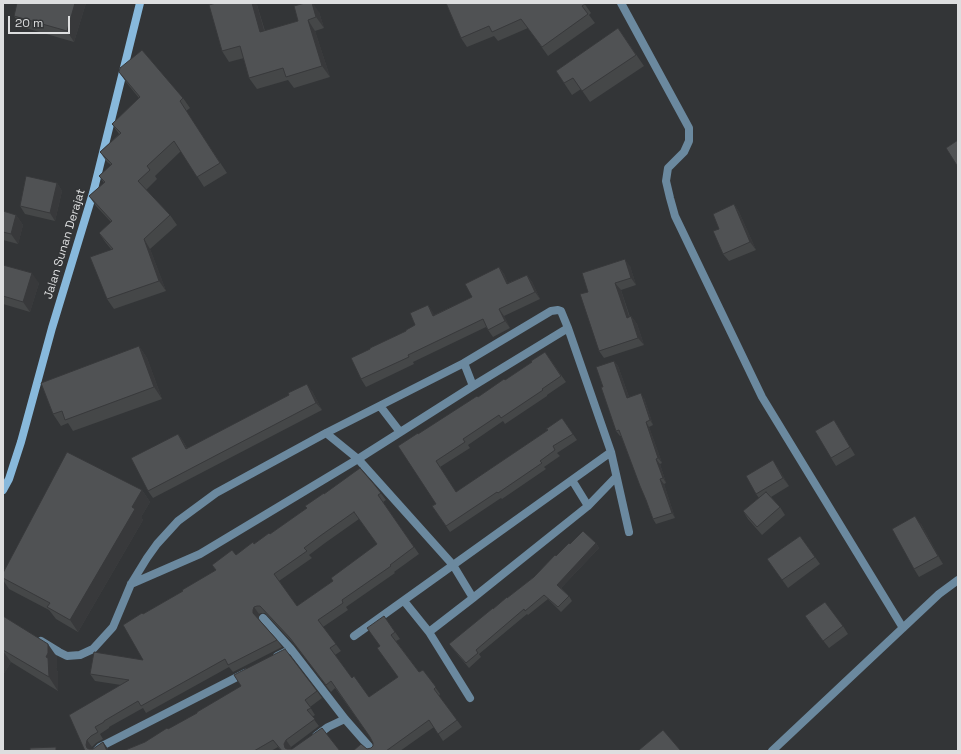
<!DOCTYPE html>
<style>
body{margin:0}
#map{position:relative;width:961px;height:754px;overflow:hidden;background:#333537;font-family:"Space Grotesk",sans-serif}
canvas{display:block}
.frame{position:absolute;inset:0;border:4px solid #dddedf;pointer-events:none}
.scale{position:absolute;left:8px;top:16px;width:62px;height:18px;box-sizing:border-box;border:2px solid #dddedf;border-top:0;padding-left:5px;font-size:12px;line-height:14px;white-space:nowrap;color:#dddedf;-webkit-text-stroke:3px #333537;paint-order:stroke}
</style>
<div id="map">
<canvas width="961" height="754"></canvas>
<div class="frame"></div>
<div class="scale">20 m</div>
</div>
<script>
const g = document.querySelector('canvas').getContext('2d');
g.lineJoin = 'round';
function shape(rows) {
  const path = new Path2D();
  for (const r of rows) {
    path.moveTo(r[0], r[1]);
    for (let i = 2; i < r.length; i += 2) path.lineTo(r[i], r[i + 1]);
  }
  return path;
}
function trace(path, color, width, dash) {
  g.strokeStyle = color;
  g.lineWidth = width;
  g.lineCap = dash ? 'butt' : 'round';
  g.setLineDash(dash || []);
  g.stroke(path);
}
function fill(path, color) {
  g.fillStyle = color;
  g.fill(path, 'evenodd');
}
function drawText(font, color, halo, rows, align = 'center') {
  g.font = font + ' "Space Grotesk",sans-serif';
  g.lineWidth = 3;
  g.setLineDash([]);
  g.textBaseline = 'middle';
  g.strokeStyle = halo;
  g.fillStyle = color;
  for (const [text, x, y, turn = 0] of rows) {
    g.save();
    g.translate(x, y);
    g.rotate((+turn || 0) * Math.PI / 180);
    g.textAlign = isNaN(turn) ? turn : align;
    if (halo) g.strokeText(text, 0, 0);
    g.fillText(text, 0, 0);
    g.restore();
  }
}
const street = shape([
 [621,3,689,128,689,141,684,152,668,168,666,181,670,198,675,216,762,397,903,628],
 [464,363,473,386],
 [380,406,400,432],
 [326,433,358,459,453,565,473,598],
 [572,480,588,506],
 [131,584,200,554,358,459,473,386,568,328],
 [404,601,429,632,470,698],
 [263,618,291,649,345,719,373,751],
 [429,632,473,598,588,506,616,477],
 [354,636,611,452],
 [41,641,59,652,67,656,80,655,93,649,113,627,131,584,147,558,157,544,178,521,216,493,326,433,464,363,551,311,558,310,561,311,568,328,611,452,629,532],
 [277,656,291,649],
 [316,736,328,727,345,719],
 [96,751,100,747,245,673],
 [772,751,939,594,958,580]
]);
const secondary = shape([
 [3,490,9,479,21,442,52,328,93,193,140,3]
]);
const wall = shape([
 [86,3,74,42,22,27,14,16],
 [446,3,584,3,591,13,589,15,595,23,548,56,528,28,498,41,494,36,467,47,461,38],
 [257,5,265,31,298,21,319,12,324,28,315,31,330,77,294,88,288,80,257,89,249,78,244,58,229,62,222,51],
 [618,28,644,66,590,102,581,89,572,95,556,71],
 [119,72,183,98,190,108,186,111,227,173,204,187,181,151,155,176,157,179,146,190,170,215,177,225,150,249,166,291,114,309,107,299,111,249,106,243,99,233,111,222,96,206,89,196,104,183,99,176,111,165,107,162,100,152,119,134,112,124,139,98,126,82],
 [57,183,62,191,55,221,25,214,20,206],
 [734,204,739,212,756,250,729,261,723,254,719,229],
 [3,211,16,215,23,225,18,244,3,240],
 [3,265,39,283,30,312,3,304],
 [630,266,636,285,621,290,630,317,631,316,637,324,644,345,604,358,599,351,588,292],
 [499,267,504,274,508,283,527,275,532,282,540,299,504,316,510,328,493,337,486,327,413,362,414,364,366,387,361,379,370,349,406,331,415,325,428,305,434,315,472,297],
 [139,346,147,358,162,399,73,431,68,423,61,426,53,414],
 [545,352,566,382,547,395,547,396,505,424,503,421,468,445,470,448,440,467,456,492,548,430,562,418,577,440,557,453,560,456,544,467,546,469,502,499,501,498,450,532,432,506,436,504,418,434,505,380,532,362],
 [614,361,618,366,629,397,644,398,653,425,649,427,662,463,660,464,666,483,664,484,675,518,656,524,653,519,646,500,621,436,620,436,616,431,603,387],
 [312,391,322,410,153,498,148,491,178,434,183,441,187,448],
 [834,420,839,428,855,455,836,466,831,458],
 [778,468,789,486,771,497,780,507,785,515,762,535,748,519,743,511,759,498,756,494],
 [373,483,386,500,383,502,419,554,394,572,395,573,346,607,348,610,323,627,341,651,335,655,352,678,369,697,398,677,380,646,384,616,400,639,396,641,419,672,423,670,440,694,439,696,462,727,443,741,434,727,400,751,353,751,371,748,373,746,373,743,370,737,335,688,331,692,295,645,265,613,261,613,259,614,258,618,277,640,282,647,233,672,229,667,146,713,143,708,109,727,109,728,100,734,103,739,96,743,92,747,91,749,93,749,103,742,108,749,85,751,69,715,121,685,95,681,90,674,143,660,143,614,183,591,216,570,236,555,270,534,307,508,324,494],
 [359,519,377,544,333,581,297,606,279,581,312,558,309,555,325,543],
 [142,490,150,502,141,517,143,520,78,632,56,619,49,610,9,589,3,580,3,573],
 [921,524,943,564,919,577,914,569],
 [800,536,820,564,788,588,767,559],
 [596,543,599,548,561,588,569,596,572,601,561,612,548,599,528,615,527,614,479,654,481,657,469,668,453,649,449,644,534,577,556,556],
 [3,616,57,657,57,667,56,669,58,672,58,691,11,662,3,675],
 [810,624,843,626,848,634,829,648],
 [317,691,322,698,310,707,315,715,312,717,319,726,291,747,290,749,340,751,281,751,278,747,271,751,123,751,145,742,168,729]
]);
const shadedWall = shape([
 [75,3,86,3,74,42,67,31],
 [252,3,256,3,257,5,268,44,260,32],
 [312,3,313,3,319,12,324,28,316,17],
 [308,20,315,31,330,77,322,66],
 [57,183,62,191,55,221,50,213],
 [734,204,739,212,756,250,750,242],
 [16,215,23,225,18,244,11,234],
 [144,239,150,249,166,291,159,281],
 [625,259,630,266,636,285,631,278],
 [499,267,504,274,512,291,507,284],
 [32,273,39,283,30,312,23,302],
 [527,275,532,282,540,299,535,292],
 [615,283,621,290,632,326,627,318],
 [428,305,433,312,438,323,433,316],
 [499,309,504,316,510,328,505,321],
 [631,316,637,324,644,345,638,338],
 [139,346,147,358,162,399,154,387],
 [614,361,618,366,631,403,627,398],
 [307,384,312,391,322,410,316,403],
 [641,393,644,398,653,425,650,420],
 [646,422,649,427,662,463,658,458],
 [178,434,183,441,191,456,186,449],
 [656,459,660,464,666,483,663,478],
 [773,460,778,468,789,486,783,478],
 [660,479,664,484,675,518,672,513],
 [142,490,150,502,141,517,143,520,78,632,70,620,132,507],
 [915,516,921,524,943,564,938,556],
 [596,543,599,548,560,589,557,585],
 [254,607,259,614,258,617,258,620,253,613,253,610],
 [48,644,57,657,57,667,56,669,58,672,58,691,49,677,46,657],
 [3,651,11,662,3,675],
 [87,740,92,747,91,751,89,751,86,745],
 [286,740,291,747,289,751,285,748,284,744],
 [103,742,108,749,108,751,107,751]
]);
const building = shape([
 [17,3,75,3,67,31,14,16,17,3],
 [216,3,252,3,260,32,298,21,294,6,305,3,312,3,316,17,308,20,322,66,286,77,283,68,249,78,240,46,222,51,209,5,216,3],
 [446,3,584,3,585,4,582,6,588,14,542,47,521,19,492,32,489,26,461,38,446,3],
 [618,28,636,55,582,91,573,78,564,83,556,71,618,28],
 [142,50,183,98,180,101,220,163,197,177,174,141,147,166,150,170,138,181,170,215,144,239,159,281,107,299,90,257,113,249,99,233,112,221,89,196,105,182,99,176,112,164,100,152,121,133,112,124,140,97,119,72,120,68,142,50],
 [958,140,958,167,946,148,958,140],
 [26,176,57,183,50,213,20,206,26,176],
 [734,204,750,242,723,254,713,231,719,229,713,214,734,204],
 [3,211,16,215,11,234,3,232,3,211],
 [625,259,631,278,615,283,627,318,631,316,638,338,599,351,580,294,588,292,582,273,625,259],
 [3,265,32,273,23,302,3,296,3,265],
 [499,267,507,284,527,275,535,292,499,309,505,321,488,330,483,319,408,355,409,357,361,379,351,358,370,349,370,348,406,331,406,330,415,325,410,313,428,305,433,316,472,297,465,284,499,267],
 [139,346,154,387,65,420,62,411,53,414,41,383,139,346],
 [545,352,561,376,542,389,543,390,501,418,499,415,463,439,465,442,436,461,456,492,548,430,546,429,562,418,573,434,553,446,555,450,540,461,542,463,498,493,497,492,446,526,432,506,436,504,398,446,418,433,418,434,477,396,478,397,504,379,505,380,532,362,531,361,545,352],
 [614,361,627,398,641,393,650,420,646,422,658,458,656,459,663,478,660,479,672,513,653,519,646,500,640,486,619,430,616,431,601,387,603,387,596,367,614,361],
 [307,384,316,403,148,491,131,458,178,434,186,449,289,395,288,393,307,384],
 [834,420,850,447,831,458,815,431,834,420],
 [67,452,142,490,132,507,135,509,70,620,47,607,50,603,3,578,3,573,67,452],
 [773,460,783,478,756,494,746,476,773,460],
 [360,468,373,483,381,493,378,495,414,547,390,565,391,566,342,600,343,603,318,620,336,644,330,648,352,678,354,676,369,697,398,677,377,648,380,646,367,628,384,616,395,632,391,635,419,672,423,670,436,687,434,689,457,720,438,734,429,720,386,751,353,751,361,744,367,749,371,748,373,746,373,743,370,737,331,681,326,685,290,638,260,606,257,606,254,607,253,610,253,613,277,640,228,665,225,659,141,706,138,701,104,721,104,722,95,727,98,732,91,736,87,740,86,745,87,748,89,749,93,749,103,742,107,751,85,751,69,715,129,680,90,674,94,652,143,660,123,625,142,613,143,614,183,591,182,590,216,570,212,565,232,550,236,555,253,542,254,544,269,533,270,534,307,508,305,506,324,493,324,494,360,468],
 [354,512,377,544,331,578,333,581,297,606,274,574,307,551,304,548,320,536,354,512],
 [766,492,780,507,757,527,743,511,766,492],
 [915,516,938,556,914,569,892,529,915,516],
 [583,531,596,543,557,585,569,596,558,607,544,595,525,611,524,609,476,650,478,653,466,663,449,644,493,608,493,609,507,597,507,598,534,577,555,555,556,556,569,543,570,544,583,531],
 [800,536,815,557,782,580,767,559,800,536],
 [825,602,843,626,823,641,805,616,825,602],
 [3,616,48,644,48,653,46,657,48,658,49,677,3,650,3,616],
 [285,649,317,691,305,700,311,708,307,710,315,719,286,740,284,744,285,748,287,749,292,749,322,728,340,751,282,751,273,740,254,751,123,751,145,742,167,728,168,729,197,713,197,712,241,686,234,675,285,649],
 [663,730,681,751,640,751,639,750,663,730],
 [56,747,56,751,30,751,30,748,56,747]
]);
const streetNames = [
 ["Jalan Sunan Derajat",65,244,-73]
];
trace(street, '#6b899f', 8);
trace(secondary, '#88b9dc', 8);
fill(wall, '#454748');
fill(shadedWall, '#38393b');
fill(building, '#505254');
trace(building, '#38393b', 1);
drawText('12px', '#dddedf', '#333537', streetNames);
</script>
